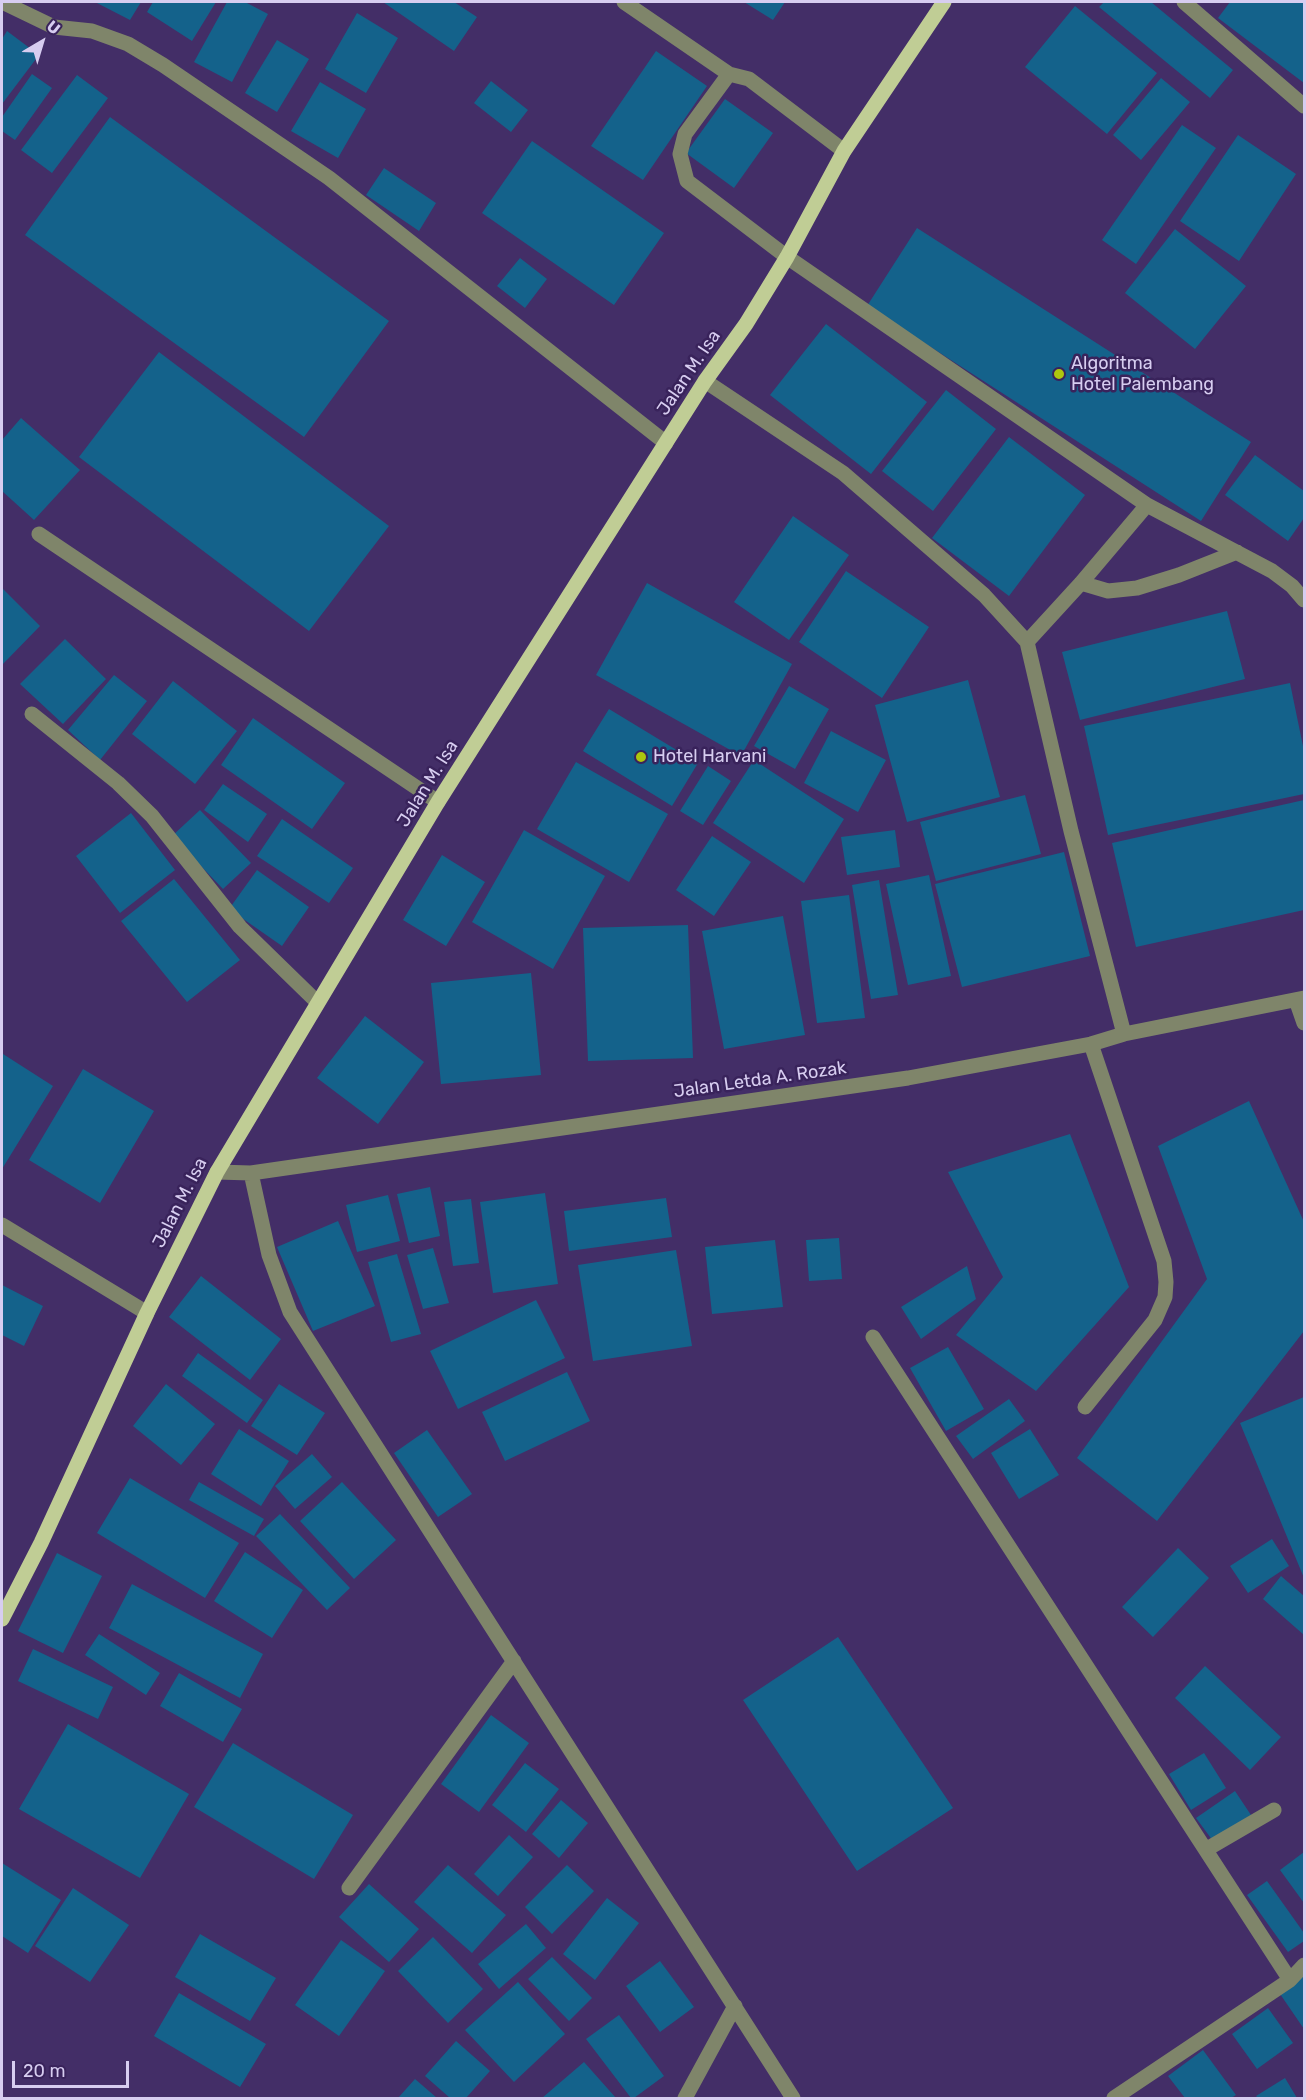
<!DOCTYPE html>
<style>
body{margin:0}
#map{position:relative;width:1306px;height:2100px;overflow:hidden;background:#432e67;font-family:Rubik,sans-serif}
canvas{display:block}
.frame{position:absolute;inset:0;border:3px solid #d7cdf0;pointer-events:none}
.north{position:absolute;left:12px;top:12px;width:60px;height:60px;-webkit-text-stroke:4px #39235b;paint-order:stroke;rotate:38deg;font-size:16px;font-weight:700;line-height:24px;text-align:center;color:#d7cdf0}
.north::after{content:'';display:block;margin:auto;width:21px;height:27px;background:#d7cdf0;clip-path:polygon(50% 0,100% 100%,50% 72%,0 100%)}
.scale{position:absolute;left:12px;top:2061px;width:117px;height:27px;box-sizing:border-box;border:3px solid #d7cdf0;border-top:0;padding-left:8px;font-size:18px;line-height:21px;white-space:nowrap;color:#d7cdf0;-webkit-text-stroke:4px #39235b;paint-order:stroke}
</style>
<div id="map">
<canvas width="1306" height="2100"></canvas>
<div class="frame"></div>
<div class="north">U</div>
<div class="scale">20 m</div>
</div>
<script>
const g = document.querySelector('canvas').getContext('2d');
g.lineJoin = 'round';
function fill(path, color) {
  g.fillStyle = color;
  g.fill(path, 'evenodd');
}
function shape(rows) {
  const path = new Path2D();
  for (const r of rows) {
    path.moveTo(r[0], r[1]);
    for (let i = 2; i < r.length; i += 2) path.lineTo(r[i], r[i + 1]);
  }
  return path;
}
function trace(path, color, width, dash) {
  g.strokeStyle = color;
  g.lineWidth = width;
  g.lineCap = dash ? 'butt' : 'round';
  g.setLineDash(dash || []);
  g.stroke(path);
}
function drawText(font, color, halo, rows, align = 'center') {
  g.font = font + ' Rubik,sans-serif';
  g.lineWidth = 5;
  g.setLineDash([]);
  g.textBaseline = 'middle';
  g.strokeStyle = halo;
  g.fillStyle = color;
  for (const [text, x, y, turn = 0] of rows) {
    g.save();
    g.translate(x, y);
    g.rotate((+turn || 0) * Math.PI / 180);
    g.textAlign = isNaN(turn) ? turn : align;
    if (halo) g.strokeText(text, 0, 0);
    g.fillText(text, 0, 0);
    g.restore();
  }
}
const building = shape([
 [95,2,141,2,130,20],
 [153,2,216,2,192,41,147,12],
 [227,2,245,2,268,14,232,82,194,62],
 [383,2,454,2,477,17,454,51],
 [744,2,785,2,773,20],
 [1104,2,1151,2,1233,70,1210,98,1099,7],
 [1230,2,1304,2,1304,83,1218,18],
 [1075,6,1157,73,1107,134,1025,67],
 [357,13,398,38,366,93,325,69],
 [7,31,39,55,2,104,2,39],
 [277,40,309,59,277,112,245,93],
 [656,51,707,86,643,180,591,146],
 [32,74,52,88,15,140,2,131,2,117],
 [77,75,108,98,52,173,21,150],
 [1161,78,1190,102,1141,160,1113,135],
 [491,81,528,110,511,132,474,103],
 [320,82,366,109,338,158,291,131],
 [725,99,773,133,734,188,686,153],
 [110,117,389,321,304,437,25,235],
 [1182,125,1216,148,1136,264,1102,240],
 [1238,135,1296,174,1239,261,1180,221],
 [532,141,664,233,614,305,482,213],
 [384,168,436,203,419,231,366,195],
 [917,228,1251,442,1201,521,867,306],
 [1175,229,1246,286,1195,349,1125,293],
 [520,258,547,279,525,308,497,286],
 [826,324,927,402,871,474,770,395],
 [159,352,389,526,309,631,79,457],
 [946,390,996,429,933,511,882,471],
 [21,418,80,470,34,520,2,491,2,440],
 [1009,437,1085,495,1009,596,932,538],
 [1255,455,1304,491,1304,518,1288,541,1225,495],
 [793,516,849,555,789,640,734,602],
 [846,571,929,627,882,698,799,642],
 [647,583,792,664,741,756,596,675],
 [2,588,40,626,2,665],
 [1227,611,1245,679,1080,720,1062,652],
 [65,639,106,679,63,724,20,684],
 [114,675,147,701,100,760,68,730],
 [968,680,1000,797,907,822,875,705],
 [173,681,237,731,195,784,132,734],
 [1290,683,1304,751,1304,794,1108,835,1084,726],
 [789,686,829,709,795,769,754,746],
 [609,709,698,763,672,806,583,751],
 [253,718,345,783,312,829,221,765],
 [831,731,886,760,858,812,804,783],
 [754,760,844,819,804,883,713,823],
 [576,762,668,814,629,882,537,829],
 [708,766,731,781,703,825,680,811],
 [223,784,267,814,248,842,204,810],
 [1025,795,1041,854,936,881,920,822],
 [1304,800,1304,910,1136,947,1112,843],
 [200,810,251,863,223,889,172,836],
 [131,813,175,870,120,913,76,856],
 [282,819,353,868,329,903,257,856],
 [524,830,605,876,553,969,472,922],
 [895,830,900,867,847,875,841,837],
 [712,836,751,862,714,916,676,890],
 [1064,852,1090,956,962,987,935,884],
 [442,855,485,882,446,946,403,920],
 [257,870,309,907,282,946,229,909],
 [929,875,951,976,908,985,886,884],
 [174,879,240,960,187,1002,121,921],
 [879,880,898,995,871,999,852,885],
 [849,895,865,1018,817,1023,801,901],
 [783,916,805,1035,724,1049,702,931],
 [688,925,693,1058,588,1061,583,928],
 [531,973,541,1075,441,1084,431,983],
 [365,1016,424,1062,378,1124,317,1078],
 [3,1054,53,1086,2,1169,2,1056],
 [83,1069,154,1111,100,1203,29,1160],
 [1249,1101,1304,1222,1304,1331,1157,1521,1077,1458,1207,1279,1158,1146],
 [1070,1134,1129,1287,1036,1391,956,1335,1003,1277,948,1172],
 [430,1187,440,1236,409,1243,397,1194],
 [545,1193,558,1284,493,1293,480,1202],
 [388,1195,400,1241,357,1252,346,1205],
 [666,1198,672,1237,569,1251,564,1211],
 [471,1199,479,1263,453,1266,444,1202],
 [338,1221,375,1306,313,1331,277,1247],
 [839,1238,842,1279,809,1281,806,1240],
 [775,1240,783,1307,712,1314,705,1247],
 [433,1248,449,1303,423,1309,407,1255],
 [676,1250,692,1346,593,1361,578,1265],
 [397,1254,421,1334,391,1342,368,1262],
 [967,1266,976,1299,921,1339,901,1307],
 [201,1276,281,1339,250,1380,169,1317],
 [2,1285,43,1306,24,1346,2,1335],
 [536,1300,565,1358,458,1409,430,1351],
 [948,1347,984,1409,946,1431,910,1368],
 [198,1353,263,1400,247,1423,182,1376],
 [567,1372,590,1421,505,1461,482,1412],
 [166,1384,215,1424,181,1465,133,1426],
 [279,1384,325,1413,297,1455,251,1426],
 [1304,1397,1304,1578,1240,1423],
 [1009,1399,1025,1421,973,1459,956,1436],
 [239,1429,289,1461,261,1506,211,1474],
 [1030,1429,1059,1475,1019,1499,991,1453],
 [427,1430,472,1494,438,1517,394,1453],
 [312,1454,332,1477,295,1509,275,1486],
 [130,1478,239,1543,205,1598,97,1533],
 [199,1482,264,1519,254,1536,189,1500],
 [342,1482,396,1540,354,1579,300,1521],
 [280,1514,350,1588,327,1610,256,1536],
 [1272,1539,1289,1566,1248,1593,1230,1566],
 [1178,1548,1209,1578,1153,1637,1122,1607],
 [245,1552,303,1590,272,1638,214,1601],
 [57,1553,102,1576,63,1653,18,1631],
 [1281,1576,1304,1596,1304,1635,1263,1599],
 [132,1584,263,1654,240,1698,109,1628],
 [99,1634,160,1673,146,1695,85,1655],
 [838,1637,953,1808,857,1871,743,1700],
 [33,1649,113,1687,98,1719,18,1681],
 [1205,1666,1281,1737,1250,1770,1175,1698],
 [179,1673,242,1709,223,1742,160,1706],
 [491,1715,529,1743,479,1812,441,1784],
 [68,1724,189,1794,140,1878,19,1809],
 [233,1743,353,1815,314,1879,194,1807],
 [1204,1753,1226,1788,1191,1810,1169,1774],
 [525,1763,559,1789,526,1832,492,1805],
 [1235,1791,1251,1815,1213,1841,1196,1818],
 [561,1800,588,1823,559,1858,532,1834],
 [509,1835,533,1857,498,1896,474,1874],
 [1304,1852,1304,1903,1280,1870],
 [2,1863,61,1900,28,1953,2,1936],
 [448,1865,506,1915,472,1953,414,1902],
 [567,1865,594,1891,552,1934,525,1907],
 [1267,1881,1304,1933,1304,1941,1288,1952,1247,1895],
 [369,1884,419,1929,389,1962,339,1917],
 [73,1888,129,1925,90,1982,35,1946],
 [607,1898,639,1923,595,1980,563,1954],
 [526,1924,546,1948,499,1989,478,1964],
 [200,1934,276,1978,250,2021,175,1977],
 [433,1937,483,1989,448,2023,398,1971],
 [341,1940,385,1971,339,2036,295,2005],
 [552,1957,592,1998,569,2021,528,1979],
 [660,1961,694,2007,660,2032,626,1986],
 [1304,1973,1304,2029,1278,1991],
 [518,1982,565,2034,514,2082,465,2030],
 [179,1993,266,2044,240,2087,154,2036],
 [1268,2008,1293,2043,1257,2069,1232,2034],
 [619,2015,664,2076,634,2098,631,2098,586,2039],
 [456,2041,490,2071,466,2098,450,2098,425,2076],
 [1203,2050,1236,2095,1231,2098,1185,2098,1168,2076],
 [584,2062,616,2098,542,2098],
 [1285,2078,1297,2098,1258,2098,1256,2096],
 [415,2079,437,2098,398,2098]
]);
const minor = shape([
 [2,2,54,27,92,31,128,44,163,65,329,178,666,443],
 [624,2,729,74,749,79,844,151],
 [1184,2,1304,106],
 [729,74,685,134,680,154,687,181,787,257,1147,505],
 [705,381,843,473,984,595,1027,642,1071,831,1124,1034],
 [39,534,438,802],
 [1081,583,1108,591,1137,588,1179,575,1237,552],
 [1027,642,1081,583,1147,505,1272,571,1292,586,1304,600],
 [32,714,118,783,152,816,240,927,317,1002],
 [1296,1000,1304,1023],
 [217,1172,251,1173,908,1078,1091,1044,1124,1034,1304,998],
 [251,1173,269,1255,290,1312,793,2098],
 [2,1225,147,1313],
 [873,1337,1290,1980,1114,2098],
 [1085,1407,1155,1320,1165,1297,1166,1282,1164,1261,1091,1044],
 [1207,1849,1274,1810],
 [349,1888,514,1661],
 [1290,1980,1304,1965],
 [685,2098,735,2006]
]);
const major = shape([
 [2,1619,41,1543,147,1313,217,1172,438,802,705,381,746,324,787,257,844,151,944,2]
]);
const markers = [
 [1059,374,6,"#adc60e"],
 [641,757,6,"#adc60e"]
];
const poiNames = [
 ["Algoritma",1071,364],
 ["Hotel Palembang",1071,385],
 ["Hotel Harvani",653,757]
];
const streetNames = [
 ["Jalan M. Isa",689,373,-56],
 ["Jalan M. Isa",428,784,-58],
 ["Jalan Letda A. Rozak",760,1080,-8],
 ["Jalan M. Isa",180,1203,-63]
];
fill(building, '#14628b');
trace(minor, '#7f856a', 15);
trace(major, '#c0cd95', 15);
for (const [x, y, r, color] of markers) {
  const dot = new Path2D();
  dot.arc(x, y, r, 0, 2 * Math.PI);
  g.fillStyle = color;
  g.fill(dot);
  trace(dot, '#39235b', 2);
}
drawText('18px', '#d7cdf0', '#39235b', poiNames, 'left');
drawText('18px', '#d7cdf0', '#39235b', streetNames);
</script>
